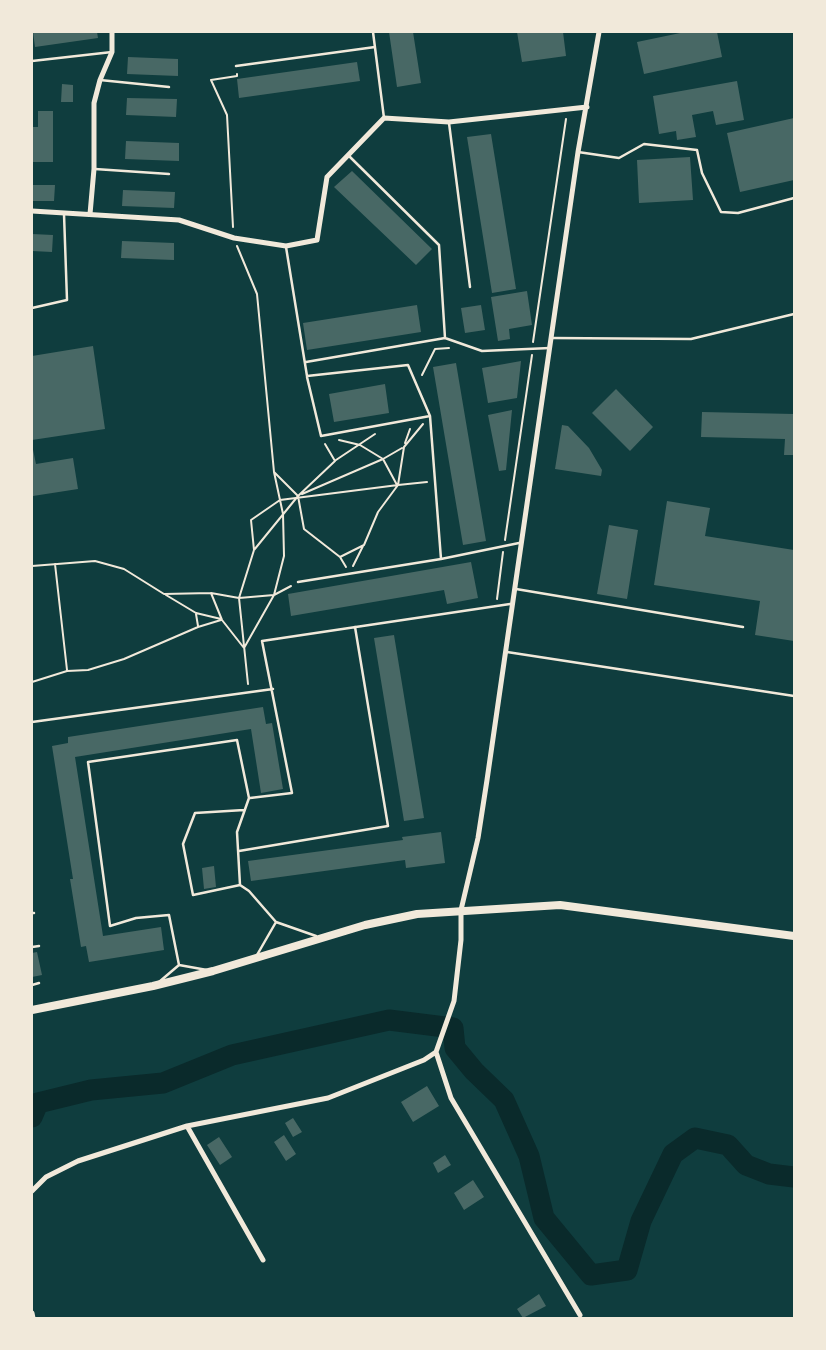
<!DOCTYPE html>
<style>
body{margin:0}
#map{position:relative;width:826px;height:1350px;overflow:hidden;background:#0f3d3e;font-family:Rubik,sans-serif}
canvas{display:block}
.frame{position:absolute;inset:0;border:33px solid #f1e9da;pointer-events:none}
</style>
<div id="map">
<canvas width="826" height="1350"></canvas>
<div class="frame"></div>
</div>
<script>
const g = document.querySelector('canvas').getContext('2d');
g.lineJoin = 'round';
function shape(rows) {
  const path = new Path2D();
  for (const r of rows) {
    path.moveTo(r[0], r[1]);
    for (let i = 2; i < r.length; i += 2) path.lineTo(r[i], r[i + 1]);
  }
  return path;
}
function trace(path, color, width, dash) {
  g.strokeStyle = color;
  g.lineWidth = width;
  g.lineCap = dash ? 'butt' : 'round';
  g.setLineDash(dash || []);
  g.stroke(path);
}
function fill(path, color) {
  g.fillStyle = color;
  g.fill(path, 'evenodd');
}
const river = shape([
 [32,1117,38,1103,91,1090,163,1083,232,1055,389,1020,453,1028,455,1048,474,1071,504,1100,529,1156,544,1218,591,1275,627,1270,641,1221,673,1154,695,1138,728,1145,746,1165,769,1174,794,1177]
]);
const building = shape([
 [33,32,97,32,98,38,35,47],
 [389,32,413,32,421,83,397,87],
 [517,32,563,32,566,56,522,62],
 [685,32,717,32,722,57,644,74,637,42],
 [128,57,178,59,178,76,127,74],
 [357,62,360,81,239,98,237,79],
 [737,81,744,120,716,125,713,111,692,115,696,137,677,140,676,131,659,134,653,96],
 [62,84,73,85,73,102,61,102],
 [127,98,177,99,176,117,126,115],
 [38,111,53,111,53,162,32,162,32,127,38,127],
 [794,118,794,180,740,192,727,133],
 [491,134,516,289,492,293,467,137],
 [126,141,179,143,179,161,125,159],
 [690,157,693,200,639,203,637,160],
 [352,171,432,249,416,265,334,187],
 [32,185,55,185,54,201,32,201],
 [123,190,175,192,174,208,122,206],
 [32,234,53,235,52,252,32,251],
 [122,241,174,243,174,260,121,258],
 [527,291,532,325,509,329,510,339,498,341,491,297],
 [417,305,421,332,307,350,303,323],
 [481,305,485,330,465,333,461,308],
 [93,346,105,429,32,440,32,356],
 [521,361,517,398,488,403,482,368],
 [456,363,486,541,463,545,433,367],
 [385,384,389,413,334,422,329,394],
 [616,389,653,427,630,451,592,413],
 [512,410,506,470,499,471,488,415],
 [702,412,794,414,794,455,784,455,785,439,701,437],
 [562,425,568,426,589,448,602,470,601,476,555,469],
 [32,445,36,464,73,458,78,489,33,496],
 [667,501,710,508,705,536,794,550,794,641,755,635,760,601,654,585],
 [609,525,638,530,627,599,597,594],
 [471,562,478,598,447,604,444,590,291,616,288,594],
 [394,635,424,818,404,821,374,638],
 [263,707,266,724,272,723,283,789,261,793,251,729,75,757,103,936,161,927,164,950,89,962,86,946,81,947,70,879,73,879,52,746,68,743,68,737],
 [441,832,445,863,406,868,405,860,251,881,248,861,403,840,402,837],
 [214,866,216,887,204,889,202,868],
 [37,952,42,975,32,977,32,953],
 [427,1086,439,1106,413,1122,401,1102],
 [293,1118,302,1132,293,1137,285,1123],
 [284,1135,296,1154,286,1161,274,1142],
 [219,1137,232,1157,220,1165,207,1145],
 [445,1155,451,1165,438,1173,433,1163],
 [473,1180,484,1197,464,1210,454,1193],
 [539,1294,546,1306,523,1318,517,1309]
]);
const path = shape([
 [233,227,227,115,211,80,237,76,237,74],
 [533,342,566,119],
 [422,375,435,349,449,348],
 [339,440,360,445,383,459,397,485],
 [405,443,410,429],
 [336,460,375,434],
 [274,472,298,496,304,529,340,557,346,567],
 [302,494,383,459,402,448],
 [505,540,532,355],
 [254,550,251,520,280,500,398,485,404,447,423,424],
 [340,557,364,545,378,512,398,485,427,482],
 [55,564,67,670],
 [32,566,95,561,124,569,164,594,211,593,239,598,274,595,291,586],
 [353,566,363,546],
 [211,593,222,620,244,648,274,595,284,556,283,514,274,472,257,294,237,246],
 [166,595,196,613,221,619],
 [497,599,503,552],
 [196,614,198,626],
 [32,682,67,671,88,670,124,659,198,627,221,620],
 [248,684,239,598,254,550,298,496,335,461,325,444]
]);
const service = shape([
 [373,32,384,118],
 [32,61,112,52],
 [236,66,375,47],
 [100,80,169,87],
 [449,123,470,287],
 [578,152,619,158,644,144,697,150,702,173,721,212,738,213,794,198],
 [348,155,439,245,445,338],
 [95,169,169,174],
 [286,247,307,376,408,365,430,416,441,559],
 [32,308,67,300,64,214],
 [552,338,691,339,794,314],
 [306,362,445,338,482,351,550,348],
 [307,377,321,436,430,416],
 [298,582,441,559,519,543],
 [516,589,743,627],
 [507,652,794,696],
 [32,722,273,689],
 [250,798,292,793,262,641,510,604],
 [244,810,195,813,183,844,193,895,240,885,249,891,276,922,257,955],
 [239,851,388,826,355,627],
 [32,913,34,913],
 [276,922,316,936],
 [32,947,39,946],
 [179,965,207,970],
 [159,982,179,965,169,915,136,918,110,926,88,762,237,740,249,798,237,832,240,885],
 [32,985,39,983]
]);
const minor = shape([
 [32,211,179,220,234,238,286,246,317,240,327,177,384,118,449,122,587,107],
 [90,214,94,169,94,103,100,80,112,52,112,32],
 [436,1052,454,1001,461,940,461,910,478,838,487,780,578,152,599,32],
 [436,1052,451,1098,580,1315],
 [187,1126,263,1260],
 [32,1191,46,1177,78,1161,187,1126,328,1098,424,1060,436,1052],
 [32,1313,33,1318]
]);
const primary = shape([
 [32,1010,153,986,213,971,365,925,417,914,560,905,794,936]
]);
trace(river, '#0a2a2b', 21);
fill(building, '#486865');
trace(path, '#f1e9da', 2);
trace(service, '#f1e9da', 2.5);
trace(minor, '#f1e9da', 5);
trace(primary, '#f1e9da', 8);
</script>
